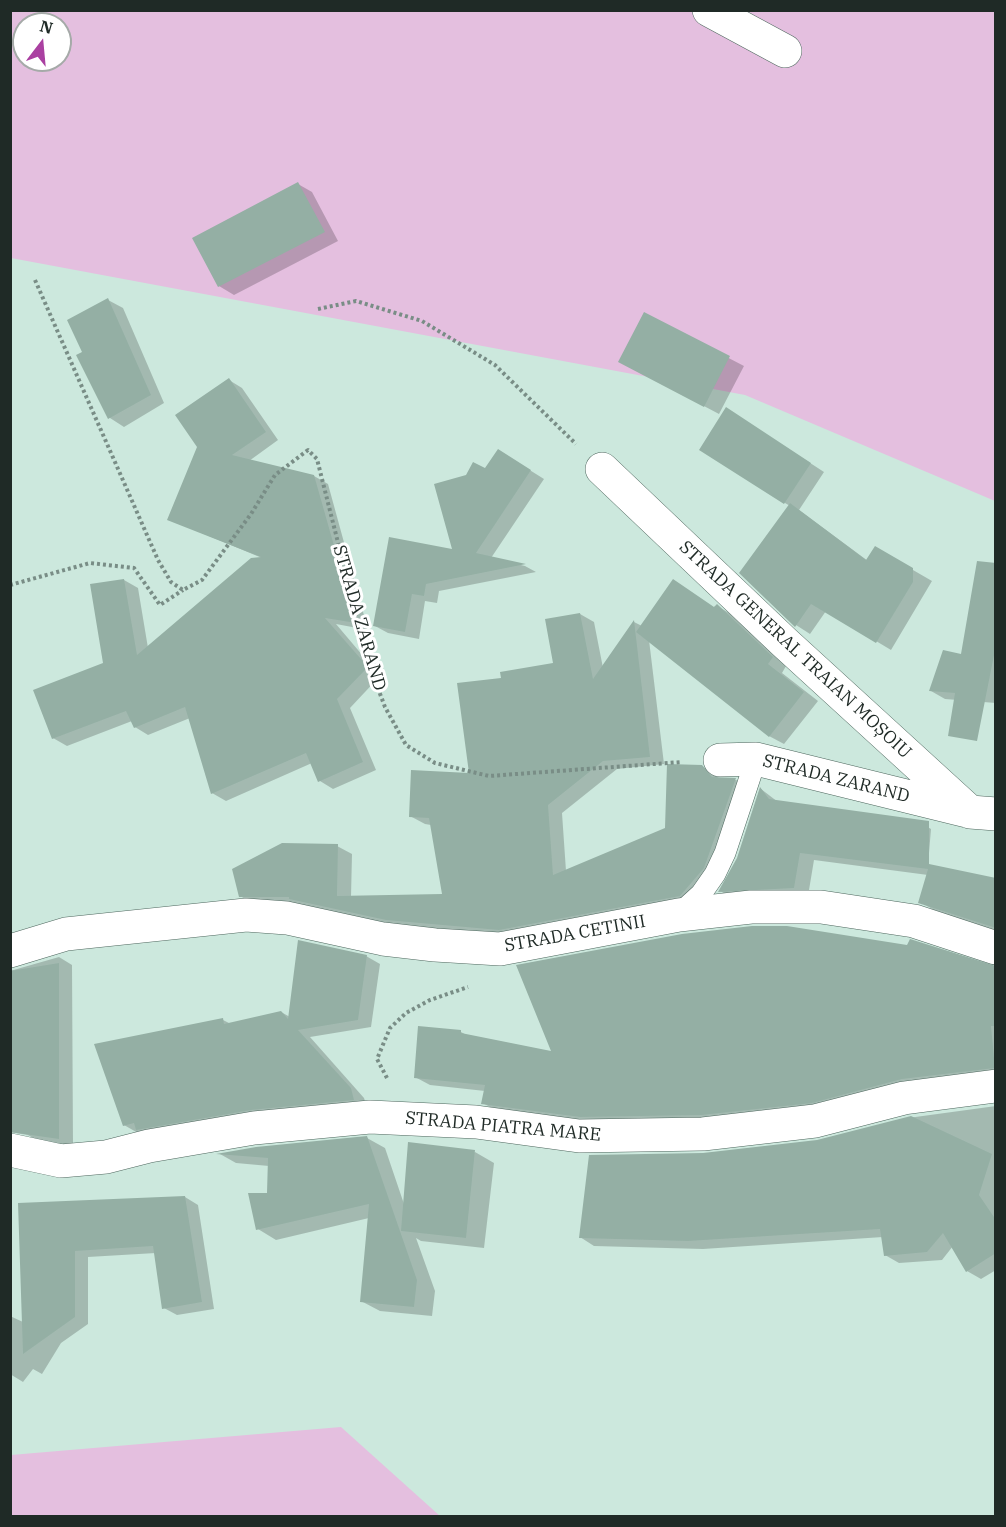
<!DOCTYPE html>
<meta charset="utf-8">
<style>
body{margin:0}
#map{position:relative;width:1006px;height:1527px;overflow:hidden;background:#cce8dd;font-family:"IBM Plex Serif",serif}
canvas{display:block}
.frame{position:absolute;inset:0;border:12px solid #1f2a26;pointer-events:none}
.north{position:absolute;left:12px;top:12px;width:60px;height:60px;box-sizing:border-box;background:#fff;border:2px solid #a5aaa8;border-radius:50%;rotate:16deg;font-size:16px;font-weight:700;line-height:24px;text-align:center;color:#1f2a26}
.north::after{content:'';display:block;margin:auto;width:21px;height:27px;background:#aa40a1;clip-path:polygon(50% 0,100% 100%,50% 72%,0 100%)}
</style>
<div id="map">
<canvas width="1006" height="1527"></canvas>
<div class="frame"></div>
<div class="north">N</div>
</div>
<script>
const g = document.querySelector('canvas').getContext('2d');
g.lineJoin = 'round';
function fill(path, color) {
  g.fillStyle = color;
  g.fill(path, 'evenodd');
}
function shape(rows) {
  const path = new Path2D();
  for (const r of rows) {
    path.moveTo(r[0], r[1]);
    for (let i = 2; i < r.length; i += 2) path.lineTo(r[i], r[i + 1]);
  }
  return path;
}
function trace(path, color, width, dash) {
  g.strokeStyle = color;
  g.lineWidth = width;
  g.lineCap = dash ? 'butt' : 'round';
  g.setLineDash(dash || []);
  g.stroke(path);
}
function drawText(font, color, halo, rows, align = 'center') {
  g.font = font + ' "IBM Plex Serif",serif';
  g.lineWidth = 6;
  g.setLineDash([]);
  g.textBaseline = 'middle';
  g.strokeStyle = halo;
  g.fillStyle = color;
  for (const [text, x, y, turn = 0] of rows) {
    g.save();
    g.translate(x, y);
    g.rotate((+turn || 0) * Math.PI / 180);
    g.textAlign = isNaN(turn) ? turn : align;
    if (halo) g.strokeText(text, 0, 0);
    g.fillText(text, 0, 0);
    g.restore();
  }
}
const green = shape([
 [10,11,995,11,995,501,745,395,11,258],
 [24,24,60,24,60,60,24,60],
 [341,1427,440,1516,11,1516,11,1455]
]);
const shadow = shape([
 [298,184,312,192,338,241,234,295,219,286],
 [108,300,123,308,164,403,124,427,110,418,78,356,84,353],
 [644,314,744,366,719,414,634,369],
 [229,380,242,388,278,440,249,461,314,476,328,484,368,630,336,624,380,676,350,708,376,770,333,789,320,781,312,763,226,801,212,793,190,718,148,735,135,727,132,721,67,746,53,738,104,664,124,580,138,588,148,648,262,558,168,519],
 [741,418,824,472,799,510,868,561,875,548,932,581,891,650,826,611,810,634,796,625,790,506,785,503],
 [512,459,544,479,491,558,525,566,536,572,439,591,437,603,425,601,419,639,388,633,375,626,454,551,485,470],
 [717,606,731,614,786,666,782,673,818,701,784,744,769,736,649,640,664,764,617,769,562,813,566,871,667,829,702,766,720,779,736,780,750,788,694,904,514,937,402,928,254,904,240,896,337,846,352,854,351,897,443,896,431,825,425,824,410,816,470,774,502,679,555,665,580,614,594,622,603,668,634,622,642,626],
 [996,627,996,703,945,699,931,691,963,656],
 [761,789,778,802,916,820,931,829,928,865,996,879,996,932,934,910,920,902,928,875,814,860,808,896,734,899,720,891,738,859],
 [366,956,380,964,371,1027,310,1037,364,1098,367,1107,138,1133,124,1125,223,1020,231,1024,281,1012,290,1017],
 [59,957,72,965,73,1146,38,1141,28,1135,10,1132,10,971],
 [996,968,996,1077,827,1110,596,1125,497,1111,483,1103,485,1091,430,1085,415,1077,461,1032,468,1036,553,1053],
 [996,1106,996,1270,981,1279,967,1271,953,1246,942,1260,899,1263,885,1255,883,1237,703,1249,594,1246,580,1237,704,1154,817,1141,908,1118],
 [367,1138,385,1148,404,1204,475,1152,494,1163,484,1248,421,1241,416,1238,435,1291,432,1316,380,1311,361,1301,369,1218,276,1240,258,1229,268,1194,269,1166,236,1163,220,1154],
 [185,1197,198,1205,214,1309,177,1315,164,1308,156,1253,88,1257,88,1324,61,1343,42,1374,33,1369,23,1382,10,1374,10,1316,23,1322,21,1268]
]);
const building = shape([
 [298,182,325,232,218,287,192,238],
 [108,298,151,395,108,419,76,355,82,352,67,320],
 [644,312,730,356,704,407,618,362],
 [229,378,266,432,232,455,314,475,356,623,325,618,368,667,337,699,363,762,318,782,306,753,211,794,185,707,134,728,126,711,52,739,33,690,103,663,90,584,124,579,137,655,251,558,261,557,167,520,197,447,175,415],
 [726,407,811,463,784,504,699,450],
 [498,449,531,470,476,553,526,564,426,584,424,596,412,594,405,632,373,626,389,537,452,549,434,484,466,475,473,462,485,468],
 [790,503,866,560,875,546,913,568,913,582,876,643,811,604,795,627,739,573],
 [977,561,996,563,996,645,977,741,948,736,955,693,929,691,943,650,961,654],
 [673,579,714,607,717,604,773,657,768,664,804,692,769,737,636,632],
 [580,613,593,679,634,620,650,757,603,761,548,805,553,875,665,828,667,764,702,765,712,777,736,778,704,868,680,896,499,930,386,920,289,899,289,897,239,897,232,869,282,843,338,844,337,896,442,894,429,818,409,817,411,770,469,773,457,683,501,678,500,672,553,663,545,619],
 [760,787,769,799,929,821,929,866,929,864,996,878,996,928,918,903,928,869,800,853,794,888,718,892,737,858],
 [752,926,787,926,907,945,910,939,996,966,996,1026,991,1026,995,1068,902,1079,812,1103,702,1115,580,1117,481,1104,485,1085,414,1078,418,1026,461,1030,461,1033,551,1051,516,965,682,934],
 [298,940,367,955,358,1020,298,1030,351,1088,354,1100,251,1110,136,1130,134,1123,123,1126,94,1044,223,1018,224,1024,281,1011,288,1019],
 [59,963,59,1139,10,1132,10,971],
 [911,1116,992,1154,979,1195,996,1220,996,1253,966,1272,943,1233,927,1252,884,1256,880,1229,688,1241,579,1238,589,1155,703,1153,817,1140],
 [367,1136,417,1280,414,1307,360,1302,369,1204,256,1230,248,1193,267,1193,268,1158,216,1154,256,1147],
 [408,1142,475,1150,466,1238,401,1231],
 [185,1196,202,1302,162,1309,153,1246,75,1251,75,1317,23,1354,18,1203]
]);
const path = shape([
 [35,280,158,560,171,582,183,590,202,580,251,514,275,475,308,450,317,459,368,662,385,707,406,745,435,763,489,776,682,762],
 [318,309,356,301,422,321,495,365,576,444],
 [10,585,90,563,134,568,160,605,183,590],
 [387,1078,377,1059,390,1028,406,1013,430,1000,468,987]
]);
const service = shape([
 [679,914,701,894,715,874,725,853,756,759]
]);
const minor = shape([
 [709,10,785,51],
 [602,469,784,642,970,812,996,814],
 [720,760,756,759,967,811],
 [10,951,66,934,246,915,287,918,383,939,435,945,500,949,679,915,751,907,821,907,914,921,996,948],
 [10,1150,61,1161,106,1157,149,1146,254,1128,370,1117,476,1122,579,1136,703,1134,815,1121,904,1098,996,1086]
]);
const streetNames = [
 ["STRADA ZARAND",359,618,74],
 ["STRADA GENERAL TRAIAN MOȘOIU",795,650,43],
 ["STRADA ZARAND",836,779,14],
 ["STRADA CETINII",575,934,-10],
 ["STRADA PIATRA MARE",503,1127,5]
];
fill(green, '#e4bfdf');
fill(shadow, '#0003');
fill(building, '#94afa4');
trace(service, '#4e675e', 22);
trace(minor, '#4e675e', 34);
trace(path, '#798d86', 4, [3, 3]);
trace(service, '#fff', 21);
trace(minor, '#fff', 33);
drawText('18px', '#1f2a26', '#fff', streetNames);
</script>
